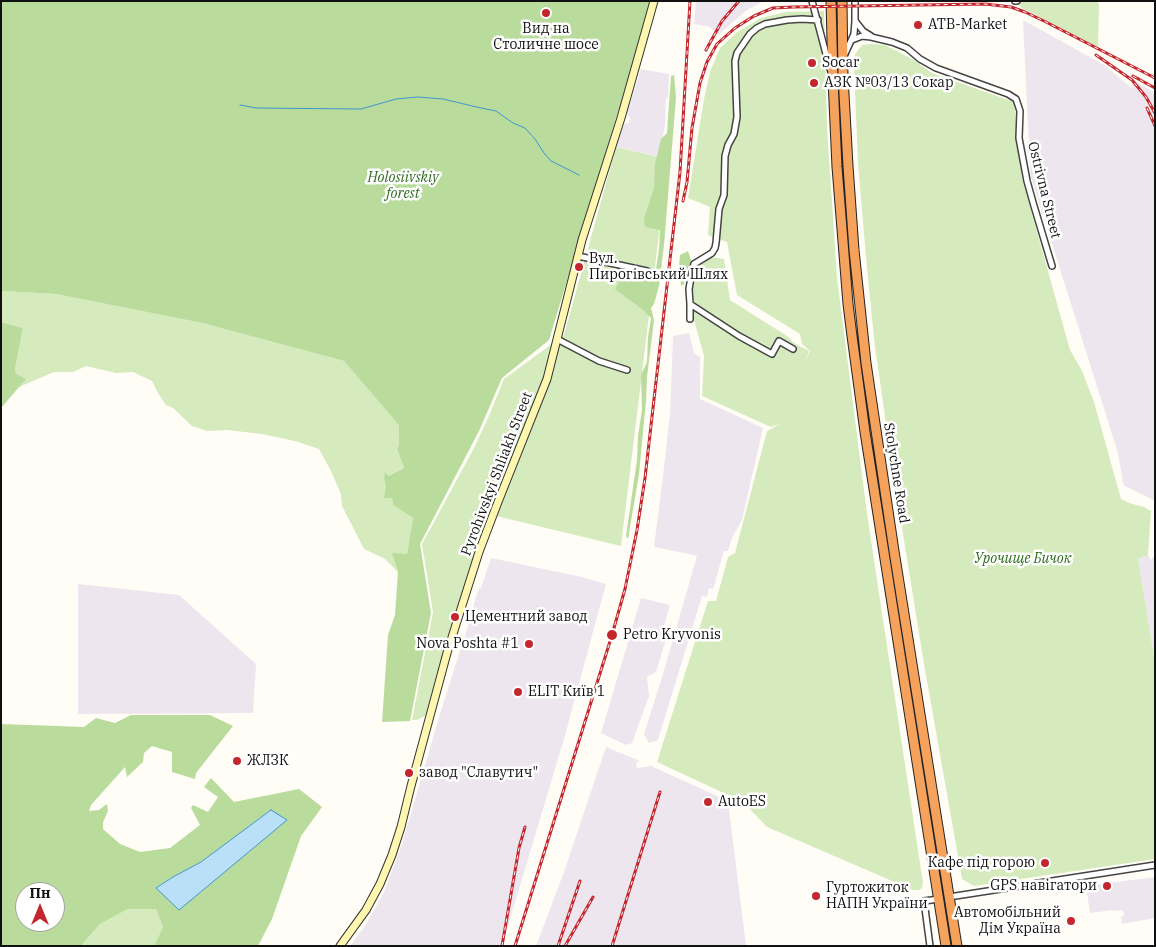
<!DOCTYPE html>
<meta charset="utf-8">
<style>
body{margin:0}
#map{position:relative;width:1156px;height:947px;overflow:hidden;background:#fffdf5;font-family:"IBM Plex Serif",serif}
canvas{display:block}
.frame{position:absolute;inset:0;border:2px solid #111;pointer-events:none}
.north{position:absolute;left:15px;top:882px;width:50px;height:50px;box-sizing:border-box;background:#fff;border:1px solid #a0a0a0;border-radius:50%;rotate:0deg;font-size:14px;font-weight:700;line-height:20px;text-align:center;color:#111}
.north::after{content:'';display:block;margin:auto;width:18px;height:22px;background:#c4262e;clip-path:polygon(50% 0,100% 100%,50% 72%,0 100%)}
</style>
<div id="map">
<canvas width="1156" height="947"></canvas>
<div class="frame"></div>
<div class="north">Пн</div>
</div>
<script>
const g = document.querySelector('canvas').getContext('2d');
g.lineJoin = 'round';
function fill(path, color) {
  g.fillStyle = color;
  g.fill(path, 'evenodd');
}
function shape(rows) {
  const path = new Path2D();
  for (const r of rows) {
    path.moveTo(r[0], r[1]);
    for (let i = 2; i < r.length; i += 2) path.lineTo(r[i], r[i + 1]);
  }
  return path;
}
function trace(path, color, width, dash) {
  g.strokeStyle = color;
  g.lineWidth = width;
  g.lineCap = dash ? 'butt' : 'round';
  g.setLineDash(dash || []);
  g.stroke(path);
}
function drawText(font, color, halo, rows, align = 'center') {
  g.font = font + ' "IBM Plex Serif",serif';
  g.lineWidth = 5;
  g.setLineDash([]);
  g.textBaseline = 'middle';
  g.strokeStyle = halo;
  g.fillStyle = color;
  for (const [text, x, y, turn = 0] of rows) {
    g.save();
    g.translate(x, y);
    g.rotate((+turn || 0) * Math.PI / 180);
    g.textAlign = isNaN(turn) ? turn : align;
    if (halo) g.strokeText(text, 0, 0);
    g.fillText(text, 0, 0);
    g.restore();
  }
}
const industrial = shape([
 [696,1,764,1,747,10,718,35,710,27,694,24],
 [1023,20,1106,66,1131,88,1136,82,1155,93,1155,501,1125,486,1123,483,1118,453,1030,174,1030,160,1026,148,1029,147],
 [641,69,669,74,668,97,666,98,665,124,660,154,657,156,616,147,624,124,629,123,630,118,627,113],
 [689,333,694,353,700,357,700,399,763,428,742,520,732,538,728,551,724,551,713,589,709,588,707,597,702,596,658,740,649,743,644,734,663,674,697,556,689,554,654,547,663,476,670,414,673,336],
 [1148,555,1151,560,1155,555,1155,662,1138,559],
 [491,558,582,577,606,584,564,739,502,946,350,946,365,926,384,892,402,844,439,717,468,626,476,597,479,588,481,588],
 [78,584,179,595,256,664,253,713,78,714],
 [641,598,670,605,664,626,662,627,661,630,668,633,656,672,647,677,649,696,632,743,626,745,601,733],
 [606,747,640,761,636,763,637,768,651,766,728,801,746,946,536,946,564,872],
 [1155,877,1155,918,1122,924,1121,916,1124,916,1123,910,1113,911,1113,910,1090,913,1086,886]
]);
const green = shape([
 [1021,1,1097,1,1099,5,1098,47,1020,7],
 [824,11,827,127,837,278,867,514,923,883,922,888,919,890,913,890,767,827,743,802,657,762,708,601,716,601,728,557,735,553,767,431,782,423,771,427,702,396,704,356,687,295,696,263,710,257,724,259,730,300,787,336,794,343,809,351,805,363,810,351,802,344,800,334,737,295,727,242,708,235,710,207,688,198,704,99,710,72,720,48,736,33,761,18,785,12],
 [871,44,885,45,914,60,932,73,1014,102,1022,178,1070,350,1082,371,1094,402,1121,499,1129,503,1144,507,1151,511,1148,555,1138,559,1155,662,1155,859,974,886,962,879,924,664,893,472,875,347,867,268,858,163,854,66,855,54,862,45],
 [616,147,668,159,621,546,492,515,478,552,425,716,417,720,412,720,433,612,422,544,473,450,489,416,504,379,564,335],
 [1,291,56,294,202,323,344,361,399,424,399,444,397,449,404,468,389,476,386,473,384,479,392,498,393,505,413,518,407,555,393,554,398,572,385,559,364,549,342,506,341,494,331,471,319,449,295,441,262,434,227,430,207,431,192,426,173,408,166,405,158,393,152,381,133,372,116,373,86,366,73,372,54,372,19,387,15,369,23,328,1,322],
 [128,909,157,909,163,927,154,946,81,946,100,924]
]);
const forest = shape([
 [1,1,650,1,646,20,549,340,502,378,479,431,420,544,431,613,410,721,382,722,388,635,395,615,398,572,392,553,407,554,413,518,393,505,392,498,384,498,386,486,384,479,385,472,389,476,404,468,397,449,399,444,399,425,344,361,202,323,56,294,1,291],
 [674,75,676,98,664,245,659,286,654,304,651,308,654,320,647,377,646,401,639,474,628,539,626,536,637,460,638,436,642,410,641,375,647,362,648,337,651,318,643,310,615,289,622,277,633,272,652,278,656,269,659,249,660,230,645,227,644,219,654,188,655,164,661,139,667,133,671,76],
 [688,251,692,263,686,272,684,284,681,286,679,267,680,255],
 [1,322,23,328,15,369,16,374,26,379,1,408],
 [131,715,210,715,233,726,196,773,195,779,172,772,172,752,152,746,144,753,143,762,127,777,125,767,91,805,89,811,99,810,107,804,108,811,103,822,103,829,120,844,140,852,170,848,200,825,191,808,193,805,208,812,218,797,204,787,211,778,234,802,299,789,322,807,301,836,272,919,258,946,154,946,163,927,156,909,128,909,100,924,81,946,1,946,1,724,84,727,96,718,115,723],
 [271,810,179,909,157,887,173,877,201,862],
 [25,892,55,892,55,922,25,922]
]);
const water = shape([
 [271,810,287,820,179,910,156,888,173,877,201,862,271,810]
]);
const stream = shape([
 [240,105,256,108,361,109,396,99,418,97,443,99,481,108,496,111,513,123,525,128,535,139,544,153,551,161,579,175]
]);
const street = shape([
 [812,1,830,69],
 [1015,1,1017,1],
 [856,22,863,31,871,36],
 [852,40,862,36,871,37,892,42,907,48,920,59,936,68,1008,94,1016,99,1020,111,1019,138,1027,181,1034,206,1052,266],
 [844,56,854,34,855,21,855,1],
 [578,256,647,271],
 [690,304,690,319],
 [557,339,599,361,627,370],
 [793,349,779,341,772,354,739,336,690,304,689,289,692,271,694,264,712,253,715,248,716,243,719,209,724,195,725,156,728,145,734,134,737,117,735,61,737,53,750,34,757,28,765,24,787,20,802,19,818,20],
 [949,897,1155,865],
 [930,946,924,901,939,899]
]);
const secondary = shape([
 [340,946,366,910,380,884,392,855,401,827,411,786,447,653,479,552,498,502,547,379,582,240,621,118,654,1]
]);
const highway = shape([
 [831,1,833,80,837,167,848,304,852,336,865,432,946,946],
 [842,1,843,76,848,166,854,250,866,363,894,551,957,946]
]);
const rail = shape([
 [706,50,722,21,739,1],
 [1096,55,1132,80,1146,97,1155,113],
 [1133,76,1155,88],
 [1147,108,1155,126],
 [683,201,687,182,692,128,700,83,707,62,717,44,735,28,754,16,773,8,793,7,985,4,1011,7,1025,12,1044,21,1155,78],
 [502,946,519,848,525,827],
 [515,946,612,635,625,589,637,530,645,478,680,172,690,1],
 [558,946,580,881],
 [565,946,593,897],
 [612,946,660,792]
]);
const markers = [
 [546,13,5,"#c4262e"],
 [918,25,5,"#c4262e"],
 [812,63,5,"#c4262e"],
 [814,83,5,"#c4262e"],
 [579,267,5,"#c4262e"],
 [455,617,5,"#c4262e"],
 [612,635,6,"#c4262e"],
 [529,644,5,"#c4262e"],
 [518,692,5,"#c4262e"],
 [237,761,5,"#c4262e"],
 [409,773,5,"#c4262e"],
 [708,802,5,"#c4262e"],
 [1045,863,5,"#c4262e"],
 [1107,886,5,"#c4262e"],
 [816,896,5,"#c4262e"],
 [1071,921,5,"#c4262e"]
];
const poiNames = [
 ["ATB-Market",928,25],
 ["Вид на",546,29,"center"],
 ["Столичне шосе",546,45,"center"],
 ["Socar",822,63],
 ["АЗК №03/13 Сокар",824,83],
 ["Вул.",589,259],
 ["Пирогівський Шлях",589,275],
 ["Цементний завод",465,617],
 ["Petro Kryvonis",623,635],
 ["Nova Poshta #1",519,644,"right"],
 ["ELIT Київ 1",528,692],
 ["ЖЛЗК",247,761],
 ["завод \"Славутич\"",419,773],
 ["AutoES",718,802],
 ["Кафе під горою",1035,863,"right"],
 ["GPS навігатори",1097,886,"right"],
 ["Гуртожиток",826,888],
 ["НАПН України",826,904],
 ["Автомобільний",1061,913,"right"],
 ["Дім Україна",1061,929,"right"]
];
const parkNames = [
 ["Holosiivskiy",403,178],
 ["forest",403,194],
 ["Урочище Бичок",1023,559]
];
const streetNames = [
 ["Ostrivna Street",1044,190,76],
 ["Stolychne Road",896,473,81],
 ["Pyrohivskyi Shliakh Street",497,474,-69]
];
fill(industrial, '#eee6ef');
fill(green, '#d5ebbd');
fill(forest, '#b9dc9c');
fill(water, '#b9e0f7');
trace(water, '#3f96cf', 1);
trace(stream, '#3f96cf', 1);
trace(street, '#444', 8);
trace(secondary, '#333', 9);
trace(highway, '#222', 11);
trace(street, '#fff', 5);
trace(secondary, '#fff6b0', 7);
trace(highway, '#f5a25d', 9);
trace(rail, '#c4262e', 3);
trace(rail, '#fff', 1, [4]);
for (const [x, y, r, color] of markers) {
  const dot = new Path2D();
  dot.arc(x, y, r, 0, 2 * Math.PI);
  g.fillStyle = color;
  g.fill(dot);
  trace(dot, '#fff', 2);
}
drawText('14px', '#111', '#fff', poiNames, 'left');
drawText('italic 14px', '#2f6b1f', '#fff', parkNames);
drawText('14px', '#111', '#fff', streetNames);
</script>
